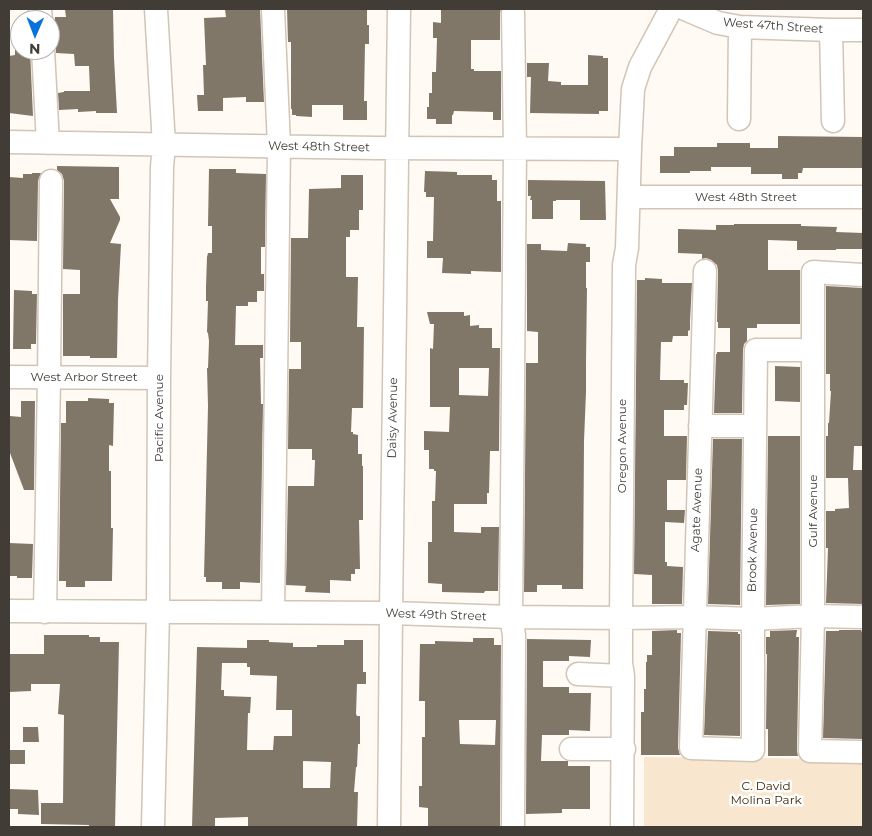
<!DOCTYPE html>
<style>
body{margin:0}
#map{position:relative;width:872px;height:836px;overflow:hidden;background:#fffaf4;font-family:Montserrat,sans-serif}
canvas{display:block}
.frame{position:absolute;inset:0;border:10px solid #413c36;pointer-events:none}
.north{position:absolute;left:10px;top:10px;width:50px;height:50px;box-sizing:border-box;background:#fff;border:1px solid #b3b1af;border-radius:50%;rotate:181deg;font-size:14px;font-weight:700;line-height:20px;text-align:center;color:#413c36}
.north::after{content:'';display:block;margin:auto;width:18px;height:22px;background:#0772d9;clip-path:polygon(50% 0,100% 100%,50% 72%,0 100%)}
</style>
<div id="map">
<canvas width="872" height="836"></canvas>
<div class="frame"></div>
<div class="north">N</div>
</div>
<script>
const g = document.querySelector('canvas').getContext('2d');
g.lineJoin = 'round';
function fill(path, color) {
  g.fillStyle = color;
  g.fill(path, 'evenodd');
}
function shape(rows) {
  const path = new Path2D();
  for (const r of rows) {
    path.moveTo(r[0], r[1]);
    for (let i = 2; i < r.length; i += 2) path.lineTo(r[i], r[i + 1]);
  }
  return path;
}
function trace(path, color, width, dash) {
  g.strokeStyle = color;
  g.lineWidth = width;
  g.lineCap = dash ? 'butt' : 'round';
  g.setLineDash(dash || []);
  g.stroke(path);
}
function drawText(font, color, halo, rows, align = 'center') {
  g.font = font + ' Montserrat,sans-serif';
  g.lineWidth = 5;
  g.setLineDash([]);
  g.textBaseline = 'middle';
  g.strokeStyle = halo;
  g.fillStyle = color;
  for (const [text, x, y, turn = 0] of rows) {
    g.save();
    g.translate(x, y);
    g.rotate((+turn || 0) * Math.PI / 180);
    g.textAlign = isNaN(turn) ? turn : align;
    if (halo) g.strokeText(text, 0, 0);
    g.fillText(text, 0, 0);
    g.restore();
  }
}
const green = shape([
 [644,757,863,759,863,827,644,827]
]);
const building = shape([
 [65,9,113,9,114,58,117,113,96,113,96,111,78,112,78,109,59,110,58,93,64,92,64,91,90,91,89,66,75,66,74,54,56,53,56,49,53,42,55,17,66,17],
 [225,9,260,9,264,102,246,102,246,97,223,98,223,111,198,111,197,95,204,95,203,65,206,65,204,18,226,17],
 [287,9,367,9,367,25,369,25,369,44,365,44,364,101,367,101,367,120,343,120,343,105,312,105,312,117,296,116,296,115,292,115,292,109,291,109,291,42,288,42],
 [441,9,501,9,500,13,500,40,471,40,471,69,474,69,474,71,501,71,501,120,493,120,493,112,454,111,453,115,452,115,452,124,436,124,436,119,427,119,427,107,429,107,429,93,432,93,432,72,436,72,437,38,433,38,433,22,441,23],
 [15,50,30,50,33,116,9,113,9,56,15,55],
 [588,55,603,56,603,58,608,58,608,111,599,111,599,114,530,113,531,77,527,77,527,63,549,63,548,81,561,82,561,85,588,85],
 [778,136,863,137,863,168,803,168,802,173,798,173,798,179,782,179,782,174,751,174,751,167,711,167,711,171,690,171,690,173,660,173,660,156,674,156,674,147,717,147,717,143,750,143,750,148,778,148],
 [57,166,119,167,119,199,110,199,120,217,120,220,110,243,121,244,118,300,117,358,90,358,90,356,63,356,63,294,80,294,80,270,63,269,64,181,62,174,57,170],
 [209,169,236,169,236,173,266,174,265,247,261,247,261,274,264,274,264,291,257,291,257,302,248,302,248,306,236,306,235,345,263,345,263,358,260,358,261,404,263,404,260,583,240,582,240,589,222,589,222,582,206,582,206,577,204,577,208,406,207,368,208,368,209,341,208,333,207,332,208,301,206,301,206,287,207,257,208,253,212,253,212,226,208,226],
 [425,171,457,172,457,175,492,175,492,180,497,180,497,201,501,201,501,272,471,271,471,274,442,273,443,258,427,258,427,241,433,241,434,197,426,197,426,192,424,192],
 [32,173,41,173,38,181,37,241,9,240,9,177,23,178,23,174,32,174],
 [341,175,363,175,363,210,359,210,359,230,350,230,350,237,346,237,346,277,358,277,357,327,364,327,363,408,352,408,351,432,353,432,353,434,358,435,358,454,362,454,362,466,363,466,363,520,359,520,360,569,355,569,355,574,351,574,351,581,330,580,330,593,305,592,306,586,286,585,288,486,314,486,315,460,312,460,312,449,288,449,289,369,301,369,301,342,290,342,291,238,308,238,309,189,341,188],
 [528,180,605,181,606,220,580,220,580,200,556,200,556,201,553,201,553,219,532,219,532,200,530,200,531,196,528,196],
 [734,224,801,224,801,226,837,227,836,232,863,233,863,249,836,249,836,250,797,250,797,241,768,240,768,270,800,270,800,324,757,324,757,328,747,328,747,341,744,344,743,350,742,413,714,413,716,354,717,354,717,352,730,352,730,328,718,328,718,322,717,322,718,271,717,265,711,260,706,258,702,259,702,254,678,253,678,229,716,230,716,225,734,225],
 [568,243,586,244,586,247,590,247,590,262,586,262,586,288,587,288,586,362,586,392,584,441,583,589,562,589,562,585,537,585,537,592,524,592,526,363,538,363,538,332,527,331,527,244,541,244,541,250,567,251],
 [645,278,662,279,662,283,692,283,690,321,690,330,688,331,688,336,673,336,672,342,661,342,660,380,684,380,684,383,688,383,687,405,684,405,684,410,664,410,664,436,687,436,686,480,667,480,667,510,685,510,684,523,665,522,665,562,667,562,667,566,683,567,682,604,652,604,652,575,634,574,637,280,645,280],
 [826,286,863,288,863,446,854,446,853,470,863,470,863,604,826,603,828,548,826,548,826,511,835,511,835,509,849,508,848,478,826,478,826,436,828,436,828,423,829,423,831,391,830,391,830,374,826,374],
 [14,290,32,291,32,294,37,294,36,344,31,344,31,349,13,349],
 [427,312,464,312,464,316,470,315,470,326,479,325,479,328,492,328,492,348,500,348,499,451,490,451,489,493,487,493,487,504,454,504,454,532,481,533,481,527,499,527,498,591,485,591,484,593,442,592,442,584,428,583,428,542,432,542,432,501,435,501,436,471,434,471,434,469,429,469,429,450,424,450,424,431,449,432,450,407,430,407,430,348,433,349,434,324,430,324],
 [459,368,489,368,488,396,459,395],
 [775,366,800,367,800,402,775,401],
 [88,398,109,399,109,403,114,403,113,446,109,445,109,471,111,471,111,528,113,528,112,581,85,581,85,587,66,587,66,581,59,581,61,423,66,423,66,401,88,401],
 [21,401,35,401,34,490,24,490,10,453,10,416,21,417],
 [768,436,800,436,800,604,766,605],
 [713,439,742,439,740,605,708,604],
 [9,543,33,544,32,578,17,578,17,576,10,576],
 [677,630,677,633,681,633,678,748,680,755,641,755,641,712,644,712,644,689,646,689,646,662,647,662,647,655,652,655,652,631],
 [797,630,796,637,799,637,797,751,798,756,768,756,768,729,766,729,767,654,766,654,766,637,770,637,770,631],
 [839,630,861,630,862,632,863,632,863,739,823,738,826,631,839,631],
 [708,631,738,632,738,634,740,634,740,736,704,735],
 [44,635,89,635,89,637,100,637,100,642,119,642,115,827,89,827,89,825,41,824,41,803,63,803,64,715,58,714,60,684,31,684,31,691,9,692,9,654,44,654],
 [473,638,494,638,494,645,501,645,500,827,428,827,428,808,419,807,419,786,422,786,422,737,425,737,425,701,419,701,420,644,435,644,435,641,473,642],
 [459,720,496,720,495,745,460,744],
 [527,639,591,640,590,657,569,656,569,661,543,661,543,687,569,687,569,693,591,693,590,731,569,730,569,735,542,735,541,761,568,761,568,766,590,766,590,809,562,809,562,813,526,814],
 [247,640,269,640,269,642,293,643,293,647,317,647,317,645,344,645,344,640,363,640,363,672,366,672,366,684,357,684,356,714,357,716,360,716,360,744,358,744,357,767,356,767,354,792,358,792,357,827,248,827,248,817,215,818,215,827,192,827,197,647,247,648],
 [222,663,247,663,247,667,250,667,250,675,277,676,276,710,292,710,292,736,274,736,273,750,247,750,248,713,250,713,251,697,224,696,224,690,221,690],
 [303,761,331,762,330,788,303,788],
 [23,727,38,727,39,742,23,742],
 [9,750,25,750,25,764,9,764],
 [9,789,38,790,39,815,18,814,18,809,9,809]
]);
const minor = shape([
 [40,9,41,20],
 [273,9,279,146,273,612],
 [685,9,718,23,740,27,831,30,863,30],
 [831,30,833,121],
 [43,50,48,143],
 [739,119,740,27],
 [9,142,376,148,630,149],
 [629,197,863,197],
 [705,271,691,748,753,750,753,619,756,350,813,350],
 [863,275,813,272,813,616,810,751,863,752],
 [9,377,159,378],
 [700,426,755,426],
 [9,611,391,613,511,617,621,618,694,617,753,619,813,616,863,617],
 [45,612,49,377,51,181],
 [578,674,623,676],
 [571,749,624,749],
 [153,827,158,612,159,378,162,167,164,145,156,9],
 [389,827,391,613,399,9],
 [513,827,514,635,511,617,515,149,513,13],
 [622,827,623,676,621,663,621,618,624,265,627,248,630,149,633,89,640,67,671,9]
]);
const streetNames = [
 ["West 47th Street",773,26,4],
 ["West 48th Street",319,147,1],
 ["West 48th Street",746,197],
 ["West Arbor Street",84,377],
 ["Pacific Avenue",159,418,-90],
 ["Daisy Avenue",393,418,-89],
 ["Oregon Avenue",622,446,-90],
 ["Agate Avenue",697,510,-88],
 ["Gulf Avenue",813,511,-90],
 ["Brook Avenue",753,550,-89],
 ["West 49th Street",436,615,2]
];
const parkNames = [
 ["C. David",766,786],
 ["Molina Park",766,800]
];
fill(green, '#f9e6ce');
fill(building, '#817769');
trace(minor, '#d1c5b7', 25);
trace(minor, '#fff', 22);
drawText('12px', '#413c36', '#fff', streetNames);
drawText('12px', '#3e2909', '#fff', parkNames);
</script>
